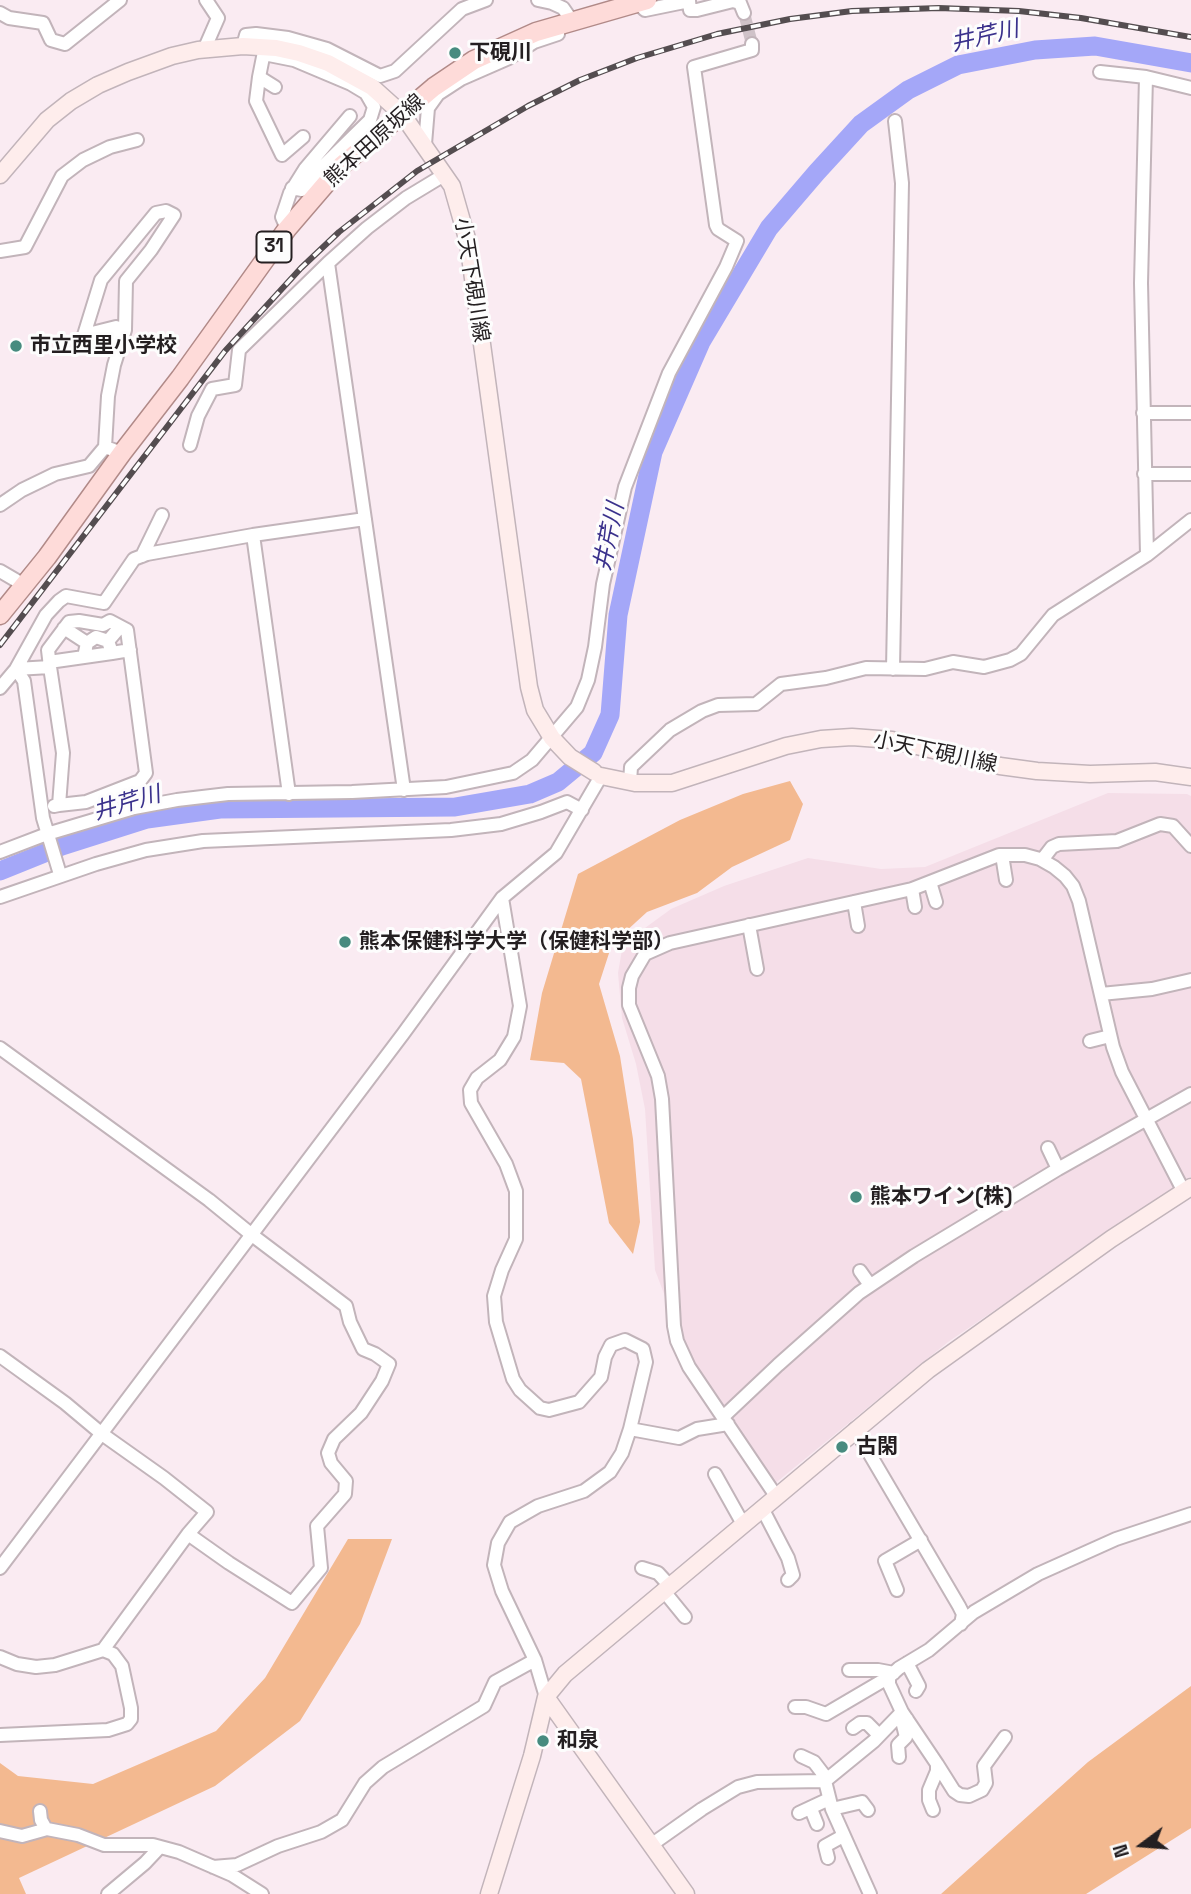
<!DOCTYPE html>
<meta charset="utf-8">
<style>
body{margin:0}
#map{position:relative;width:1191px;height:1894px;overflow:hidden;background:#faebf2;font-family:"Space Grotesk",sans-serif}
canvas{display:block}
.north{position:absolute;left:1107px;top:1810px;width:70px;height:70px;-webkit-text-stroke:5px #fdfdfd;paint-order:stroke;rotate:254deg;font-size:19px;font-weight:700;line-height:28px;text-align:center;color:#241f21}
.north::after{content:'';display:block;margin:auto;width:24px;height:32px;background:#241f21;clip-path:polygon(50% 0,100% 100%,50% 72%,0 100%)}
</style>
<div id="map">
<canvas width="1191" height="1894"></canvas>
<div class="north">N</div>
</div>
<script>
const g = document.querySelector('canvas').getContext('2d');
g.lineJoin = 'round';
function fill(path, color) {
  g.fillStyle = color;
  g.fill(path, 'evenodd');
}
function shape(rows) {
  const path = new Path2D();
  for (const r of rows) {
    path.moveTo(r[0], r[1]);
    for (let i = 2; i < r.length; i += 2) path.lineTo(r[i], r[i + 1]);
  }
  return path;
}
function trace(path, color, width, dash) {
  g.strokeStyle = color;
  g.lineWidth = width;
  g.lineCap = dash ? 'butt' : 'round';
  g.setLineDash(dash || []);
  g.stroke(path);
}
function drawText(font, color, halo, rows, align = 'center') {
  g.font = font + ' "Space Grotesk","Noto Sans JP",sans-serif';
  g.lineWidth = 6;
  g.setLineDash([]);
  g.textBaseline = 'middle';
  g.strokeStyle = halo;
  g.fillStyle = color;
  for (const [text, x, y, turn = 0] of rows) {
    g.save();
    g.translate(x, y);
    g.rotate((+turn || 0) * Math.PI / 180);
    g.textAlign = isNaN(turn) ? turn : align;
    if (halo) g.strokeText(text, 0, 0);
    g.fillText(text, 0, 0);
    g.restore();
  }
}
const built = shape([
 [1108,793,1187,794,1191,796,1191,1177,948,1342,773,1485,687,1354,655,1270,645,1109,636,1064,622,1018,618,973,623,944,671,909,724,886,808,858,881,869,925,867]
]);
const green = shape([
 [790,781,803,804,790,840,732,867,697,893,647,912,612,944,599,984,620,1056,633,1139,640,1222,633,1254,609,1223,581,1079,564,1063,530,1060,542,993,578,874,680,820,743,794],
 [348,1539,392,1539,360,1624,300,1721,215,1786,19,1878,26,1894,0,1894,0,1763,18,1776,93,1784,216,1731,265,1678],
 [1191,1686,1191,1828,1086,1894,941,1894,1088,1762]
]);
const river = shape([
 [0,871,62,846,147,819,220,809,455,807,530,794,558,782,593,753,610,715,618,615,653,452,701,342,769,228,817,172,861,124,908,90,958,65,1035,50,1095,46,1191,63]
]);
const streetTunnel = shape([
 [744,13,752,44]
]);
const street = shape([
 [538,0,552,3,563,8,572,21],
 [638,3,645,10,689,1,690,10,697,10,733,1,740,3,744,13],
 [0,13,9,18,43,23,51,40,65,44,120,0],
 [243,46,246,35,256,34,288,38,327,49,380,76,395,71,462,9,486,0],
 [265,47,259,77,275,87],
 [204,50,218,18,206,0],
 [264,54,294,60,351,84,366,93,374,107,370,120,319,170,302,190,292,188],
 [1100,72,1146,77,1191,88],
 [259,77,256,101,282,155,303,137],
 [1146,77,1141,283,1147,555],
 [425,144,428,108,438,94,461,79,509,58,534,42,558,34],
 [287,229,282,217,290,193,305,169,350,116],
 [0,251,25,247,62,176,83,160,110,147,137,140],
 [328,263,404,790],
 [84,335,101,280,156,213,166,211,174,215,151,250,126,281,125,330,114,365,108,396,105,447,122,453],
 [84,335,116,327,120,342],
 [1143,413,1191,413],
 [190,445,198,416,212,389,235,385,239,350,328,263,367,228,406,198,444,175],
 [1144,474,1191,474],
 [0,505,22,490,55,474,89,466,105,447],
 [253,535,289,794],
 [142,556,162,515],
 [0,571,24,585],
 [64,628,87,643,96,637,108,641,120,627],
 [108,641,112,653,130,650],
 [84,657,112,653],
 [49,662,84,657,87,643],
 [50,667,48,650,69,622,79,621,103,625,110,621,127,630,146,773,140,781,86,802,59,805],
 [16,669,24,681,43,818,59,871],
 [16,669,50,667,63,753,59,805,54,806],
 [893,669,902,183,895,121],
 [0,688,16,669,46,615,59,601,66,596,104,603,134,559,147,554,253,535,365,519],
 [630,782,631,767,670,730,702,711,718,705,756,704,781,684,826,678,866,668,925,669,953,662,984,667,1010,660,1021,654,1053,615,1147,555,1191,520],
 [0,852,47,834,134,808,177,800,228,794,352,792,446,787,513,773,532,760,577,707,588,680,595,647,603,584,625,487,669,373,726,267,737,241,718,229,716,225,694,67,752,50,752,44],
 [1002,855,1006,880],
 [1042,860,1052,847,1059,844,1117,841,1160,824,1173,826,1191,846],
 [930,882,936,902],
 [912,889,915,907],
 [0,897,96,864,146,850,203,841,451,830,501,824,541,812,567,802,582,810],
 [502,898,520,1006,514,1037,500,1060,477,1078,470,1090,471,1103,506,1164,516,1191,516,1239,502,1270,494,1296,496,1322,513,1379,520,1390,540,1408,549,1410,579,1402,601,1377,605,1357,611,1345,625,1340,643,1349,646,1362,630,1429,622,1453,610,1472,584,1491,538,1506,510,1522,498,1543,494,1565,502,1591,535,1660,546,1697],
 [854,902,858,926],
 [749,925,757,969],
 [1101,994,1152,989,1191,980],
 [1090,1041,1110,1036],
 [0,1048,209,1200,252,1235,346,1306,350,1322,363,1349,375,1354,389,1364,382,1381,361,1413,334,1439,328,1453,331,1463,346,1481,345,1494,317,1526,321,1568,292,1603,229,1563,188,1534],
 [1048,1148,1058,1169],
 [860,1271,870,1285],
 [0,1356,65,1403,102,1434,164,1478,207,1512,188,1534,103,1650,55,1665,36,1667,17,1664,0,1657],
 [723,1417,778,1365,859,1293,914,1256,1058,1169,1191,1094],
 [630,1429,679,1438,697,1429,728,1424],
 [855,1429,959,1606,963,1614,961,1624],
 [715,1474,743,1524],
 [776,1496,689,1367,677,1341,674,1326,662,1099,658,1076,629,1005,629,988,632,976,645,954,670,943,912,889,999,855,1025,855,1040,859,1054,867,1065,876,1073,886,1079,901,1113,1047,1122,1072,1184,1192],
 [762,1508,788,1558,793,1575,788,1580],
 [0,1568,403,1034,502,898,556,853,601,776],
 [642,1568,658,1573,669,1585],
 [663,1590,685,1617],
 [897,1590,885,1561,921,1540],
 [907,1663,919,1686,916,1691],
 [849,1670,878,1670,894,1673],
 [795,1707,806,1707,826,1714,889,1677],
 [902,1712,937,1764,937,1771,929,1790,929,1800,933,1810],
 [853,1728,860,1723,867,1723,879,1735],
 [0,1735,108,1730,127,1724,131,1719,131,1708,122,1666,113,1654,103,1650],
 [801,1756,814,1762,827,1779],
 [899,1757,898,1745,906,1737,903,1725,907,1719],
 [937,1764,954,1791,960,1795,969,1796,982,1790,986,1783,984,1766,1005,1737],
 [811,1809,817,1824],
 [832,1809,862,1802,868,1810],
 [40,1811,41,1820,46,1829],
 [799,1813,829,1799],
 [0,1831,22,1836,47,1829,78,1835,104,1845,153,1845,179,1852,232,1875,262,1894],
 [651,1845,702,1809,738,1787,757,1782,825,1781],
 [828,1858,825,1846,843,1836],
 [213,1867,237,1865,278,1846,321,1832,342,1820,365,1783,383,1767,484,1706,495,1682,535,1660],
 [108,1894,145,1863,160,1847],
 [870,1894,832,1809,825,1781,874,1741,902,1712,889,1684,889,1677,899,1668,929,1650,974,1612,1038,1574,1116,1539,1191,1514]
]);
const secondary = shape([
 [0,175,47,120,71,101,98,85,128,72,172,56,198,50,243,46,276,48,299,53,328,63,372,87,402,114,452,186,468,242,529,687,535,710,552,738,570,757,594,772],
 [601,776,635,783,672,783,786,746,821,739,852,737,892,740,1000,766,1037,771,1090,774,1155,772,1191,777],
 [546,1697,686,1894],
 [489,1894,532,1756,546,1697,565,1674,928,1370,1111,1239,1191,1187]
]);
const primary = shape([
 [0,615,47,557,122,453,180,378,287,229,342,165,434,87,474,60,536,32,647,0]
]);
const rail = shape([
 [0,645,225,351,301,268,339,232,417,171,528,106,580,80,637,58,717,34,790,19,852,11,939,8,1019,11,1081,18,1191,37]
]);
const markers = [
 [455,53,7,"#478b7f"],
 [16,346,7,"#478b7f"],
 [345,942,7,"#478b7f"],
 [856,1197,7,"#478b7f"],
 [842,1447,7,"#478b7f"],
 [543,1741,7,"#478b7f"]
];
const shields = [
 [274,247,35]
];
const shieldNames = [
 ["31",274,247]
];
const poiNames = [
 ["下硯川",469,53],
 ["市立西里小学校",30,346],
 ["熊本保健科学大学（保健科学部）",359,942],
 ["熊本ワイン(株)",870,1197],
 ["古閑",856,1447],
 ["和泉",557,1741]
];
const streetNames = [
 ["熊本田原坂線",375,141,-42],
 ["小天下硯川線",471,280,81],
 ["小天下硯川線",935,753,12]
];
const waterNames = [
 ["井芹川",985,37,-13],
 ["井芹川",610,537,-78],
 ["井芹川",127,804,-16]
];
fill(built, '#f5dee8');
fill(green, '#f3b990');
trace(river, '#a4a7f8', 19);
trace(streetTunnel, '#cfc2c8', 12, [12, 6]);
trace(street, '#c2b4ba', 16);
trace(secondary, '#c2b4ba', 19);
trace(primary, '#b18a88', 21);
trace(street, '#fff', 12);
trace(secondary, '#feedec', 16);
trace(primary, '#fedbd9', 18);
trace(rail, '#544d50', 6);
trace(rail, '#fdfdfd', 3.5, [10]);
for (const [x, y, r, color] of markers) {
  const dot = new Path2D();
  dot.arc(x, y, r, 0, 2 * Math.PI);
  g.fillStyle = color;
  g.fill(dot);
  trace(dot, '#fdfdfd', 2.5);
}
for (const [x, y, w] of shields) {
  const box = new Path2D();
  box.roundRect(x - w / 2, y - 15.5, w, 31, 5);
  g.fillStyle = '#fdfdfd';
  g.fill(box);
  trace(box, '#241f21', 2);
}
drawText('bold 19px', '#241f21', null, shieldNames);
drawText('bold 21px', '#241f21', '#fdfdfd', poiNames, 'left');
drawText('21px', '#241f21', '#fdfdfd', streetNames);
drawText('italic 23px', '#3a318c', '#fdfdfd', waterNames);
</script>
